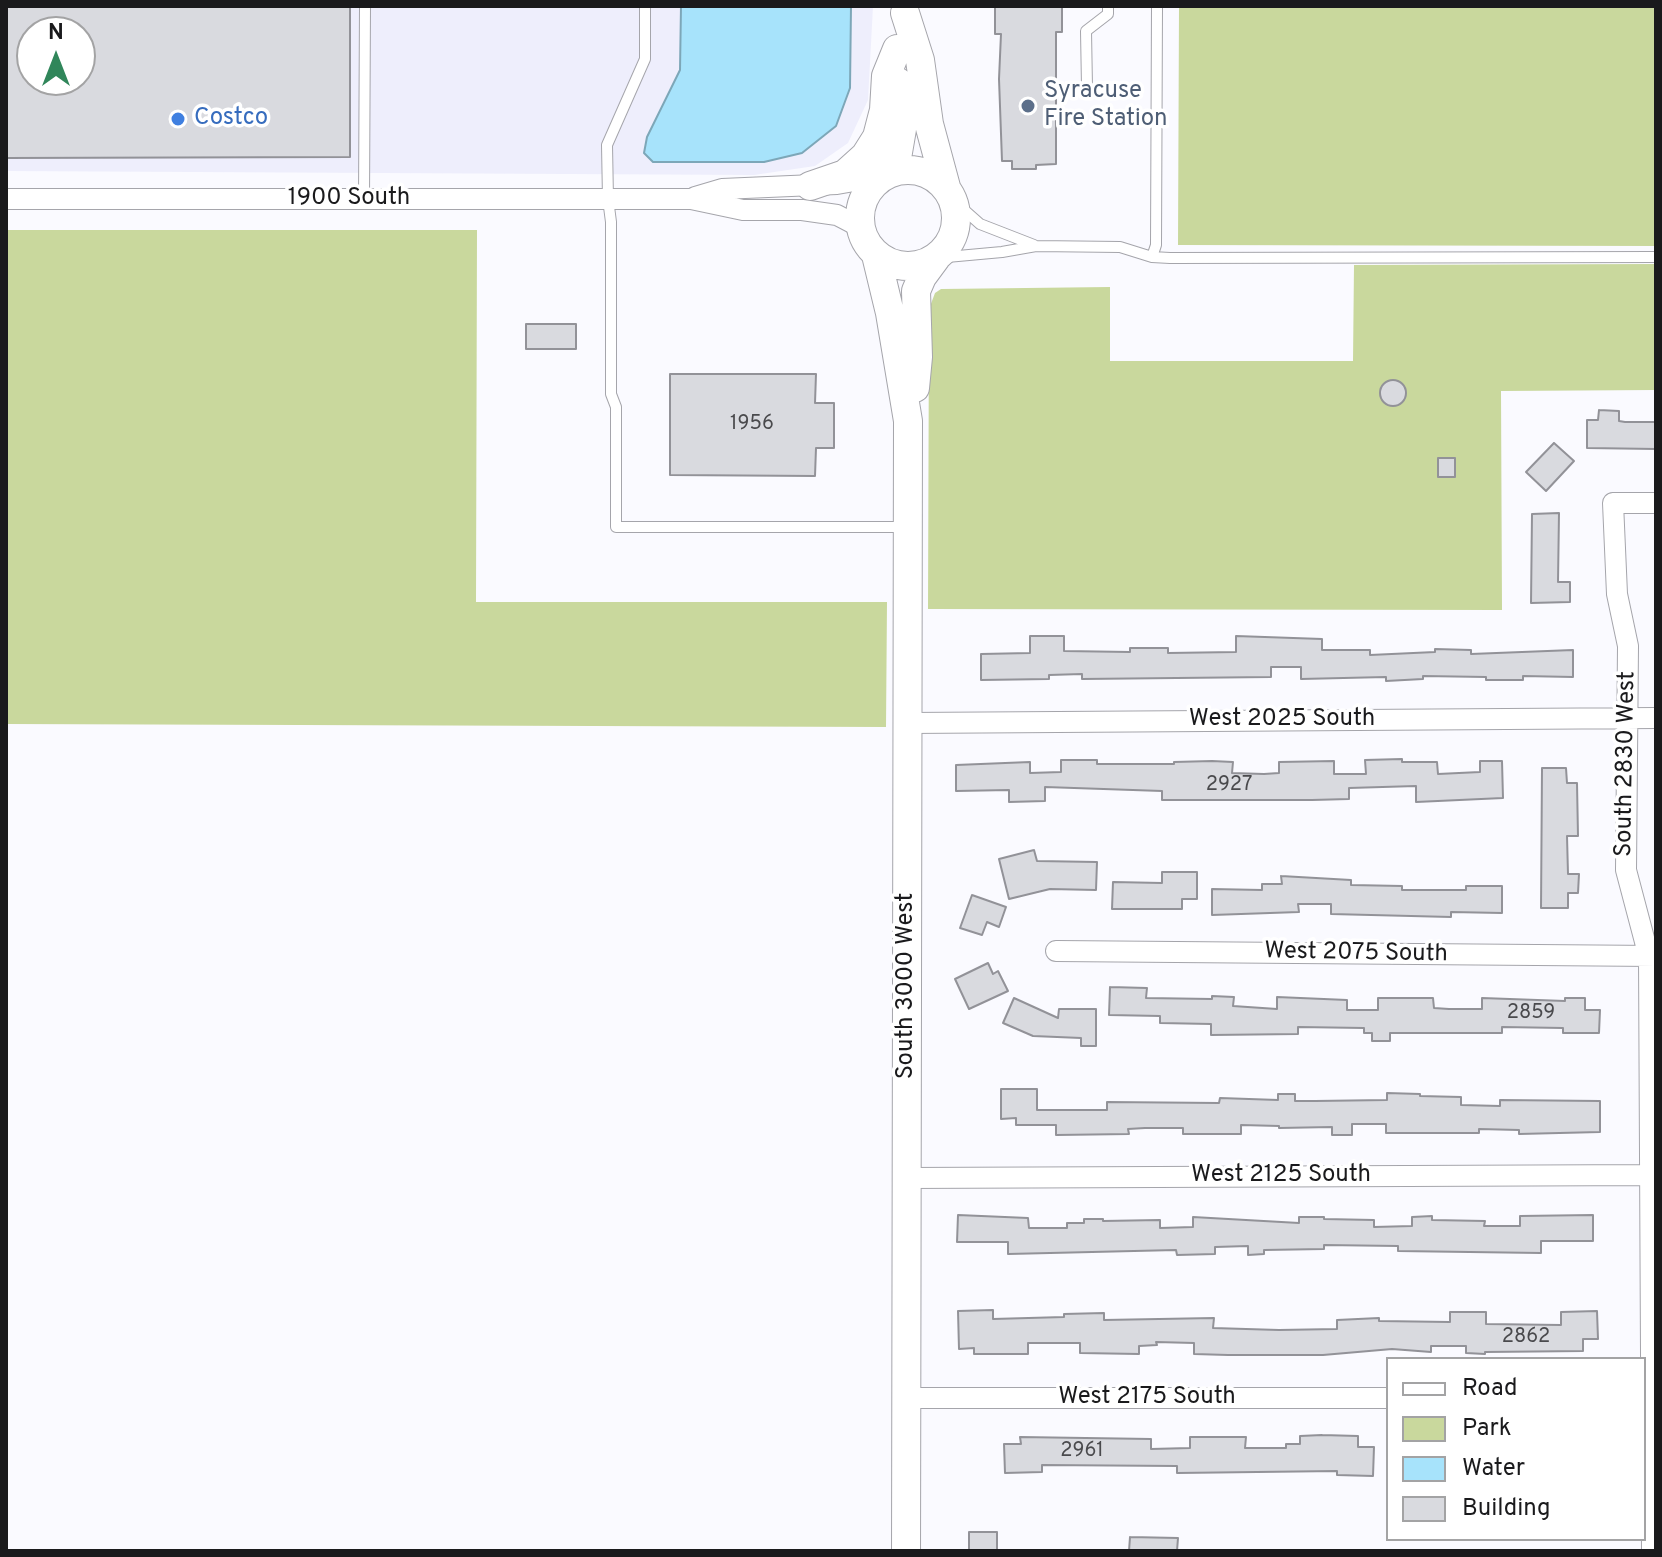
<!DOCTYPE html>
<style>
body{margin:0}
#map{position:relative;width:1662px;height:1557px;overflow:hidden;background:#fafaff;font-family:Overpass,sans-serif}
canvas{display:block}
.frame{position:absolute;inset:0;border:8px solid #1a1a1c;pointer-events:none}
.legend{position:absolute;left:1386px;top:1357px;width:260px;height:184px;box-sizing:border-box;background:#fff;border:2px solid #a3a3a4;margin:0;padding:10px 14px;list-style:none;font-size:24px;color:#1a1a1c}
.legend li{display:flex;align-items:center;gap:16px;height:40px}
.legend b{width:40px;border:2px solid #a3a3a4}
.north{position:absolute;left:16px;top:16px;width:80px;height:80px;box-sizing:border-box;background:#fff;border:2px solid #a3a3a4;border-radius:50%;rotate:0deg;font-size:22px;font-weight:700;line-height:32px;text-align:center;color:#1a1a1c}
.north::after{content:'';display:block;margin:auto;width:28px;height:36px;background:#30865a;clip-path:polygon(50% 0,100% 100%,50% 72%,0 100%)}
</style>
<div id="map">
<canvas width="1662" height="1557"></canvas>
<div class="frame"></div>
<ul class="legend">
<li><b style="height:10px;background:#fff"></b>Road</li>
<li><b style="height:22px;background:#c9d89d"></b>Park</li>
<li><b style="height:22px;background:#a7e3fb"></b>Water</li>
<li><b style="height:22px;background:#d9dadf"></b>Building</li>
</ul>
<div class="north">N</div>
</div>
<script>
const g = document.querySelector('canvas').getContext('2d');
g.lineJoin = 'round';
function fill(path, color) {
  g.fillStyle = color;
  g.fill(path, 'evenodd');
}
function shape(rows) {
  const path = new Path2D();
  for (const r of rows) {
    if (r.length === 3) {
      path.moveTo(r[0] + r[2], r[1]);
      path.arc(r[0], r[1], r[2], 0, 2 * Math.PI);
      continue;
    }
    path.moveTo(r[0], r[1]);
    for (let i = 2; i < r.length; i += 2) path.lineTo(r[i], r[i + 1]);
  }
  return path;
}
function trace(path, color, width, dash) {
  g.strokeStyle = color;
  g.lineWidth = width;
  g.lineCap = dash ? 'butt' : 'round';
  g.setLineDash(dash || []);
  g.stroke(path);
}
function drawText(font, color, halo, rows, align = 'center') {
  g.font = font + ' Overpass,sans-serif';
  g.lineWidth = 7;
  g.setLineDash([]);
  g.textBaseline = 'middle';
  g.strokeStyle = halo;
  g.fillStyle = color;
  for (const [text, x, y, turn = 0] of rows) {
    g.save();
    g.translate(x, y);
    g.rotate((+turn || 0) * Math.PI / 180);
    g.textAlign = isNaN(turn) ? turn : align;
    if (halo) g.strokeText(text, 0, 0);
    g.fillText(text, 0, 0);
    g.restore();
  }
}
const built = shape([
 [6,6,873,6,868,100,848,143,815,166,754,175,6,171],
 [32,32,80,32,80,80,32,80]
]);
const green = shape([
 [1179,6,1656,6,1656,246,1178,245],
 [6,230,477,230,476,602,887,602,886,727,6,724],
 [1656,264,1656,390,1501,391,1502,610,928,609,929,309,935,293,941,289,1110,287,1110,361,1353,361,1354,265]
]);
const water = shape([
 [681,6,851,6,850,88,836,126,802,153,764,162,653,162,644,153,647,137,680,70,681,6]
]);
const building = shape([
 [6,6,350,6,350,157,6,158,6,6],
 [32,32,80,32,80,80,32,80,32,32],
 [995,6,1062,6,1062,32,1056,32,1056,164,1036,165,1036,169,1012,169,1012,161,1002,161,999,79,1001,34,995,34,995,6],
 [526,324,576,324,576,349,526,349,526,324],
 [670,374,816,374,815,403,834,403,834,448,816,448,815,476,670,475,670,374],
 [1393,393,13],
 [1599,410,1619,411,1619,421,1625,422,1656,422,1656,449,1587,448,1587,420,1598,420,1599,410],
 [1554,443,1574,461,1546,491,1526,472,1554,443],
 [1438,458,1455,458,1455,477,1438,477,1438,458],
 [1559,513,1558,582,1570,582,1570,602,1531,603,1532,514,1559,513],
 [1030,636,1064,636,1064,651,1130,652,1130,648,1168,648,1168,653,1236,652,1236,636,1322,639,1322,650,1370,650,1370,655,1435,652,1435,649,1471,650,1471,654,1573,650,1573,677,1523,676,1523,680,1486,680,1486,677,1423,676,1423,679,1386,681,1386,677,1301,679,1301,667,1271,667,1271,677,1082,679,1082,674,1049,675,1049,679,981,680,981,654,1030,653,1030,636],
 [1402,759,1402,762,1437,762,1438,774,1480,772,1480,761,1502,761,1503,798,1416,802,1416,786,1349,788,1349,799,1312,800,1162,800,1162,791,1045,787,1045,801,1009,802,1009,790,956,791,956,765,1030,762,1030,773,1061,772,1061,760,1097,760,1097,764,1174,764,1174,762,1212,761,1233,762,1232,773,1264,774,1279,773,1279,762,1334,761,1334,774,1366,774,1365,760,1402,759],
 [1542,768,1566,768,1567,783,1577,783,1578,836,1567,836,1568,874,1579,874,1578,893,1568,893,1568,908,1541,908,1542,768],
 [1034,850,1037,861,1097,862,1096,890,1050,889,1009,899,999,859,1034,850],
 [1162,872,1197,872,1197,899,1182,899,1182,909,1112,909,1113,882,1162,883,1162,872],
 [1281,876,1351,880,1351,885,1402,886,1402,890,1466,890,1466,886,1502,886,1502,913,1451,912,1451,917,1331,914,1331,904,1298,904,1299,912,1212,915,1212,889,1262,890,1262,884,1282,884,1281,876],
 [972,895,1006,907,999,927,987,922,982,935,960,928,972,895],
 [988,963,993,974,998,971,1008,991,969,1009,955,979,988,963],
 [1110,987,1147,988,1146,998,1212,999,1212,996,1234,997,1233,1006,1277,1009,1277,997,1347,1000,1347,1010,1378,1010,1378,998,1433,998,1434,1008,1449,1009,1482,1009,1482,998,1565,1001,1565,998,1585,998,1585,1010,1600,1010,1599,1033,1563,1033,1563,1028,1502,1027,1502,1033,1390,1033,1390,1041,1372,1041,1372,1033,1364,1033,1364,1028,1298,1027,1298,1034,1211,1035,1211,1024,1160,1023,1160,1016,1109,1015,1110,987],
 [1014,998,1058,1018,1059,1009,1096,1009,1096,1046,1081,1046,1081,1038,1033,1036,1003,1023,1014,998],
 [1001,1089,1037,1089,1037,1110,1107,1110,1107,1102,1219,1103,1220,1098,1278,1100,1278,1094,1295,1094,1295,1101,1315,1101,1387,1100,1387,1093,1420,1094,1420,1096,1461,1097,1461,1105,1500,1106,1500,1100,1600,1101,1600,1132,1519,1134,1519,1130,1479,1129,1479,1133,1386,1133,1386,1124,1352,1124,1352,1135,1332,1135,1332,1127,1279,1128,1279,1126,1241,1125,1241,1134,1183,1134,1183,1128,1145,1128,1128,1129,1129,1134,1056,1135,1056,1125,1016,1125,1016,1118,1001,1119,1001,1089],
 [958,1215,1028,1218,1029,1228,1067,1228,1067,1223,1084,1223,1084,1219,1103,1219,1103,1221,1160,1220,1160,1228,1193,1227,1193,1217,1299,1223,1299,1217,1324,1217,1324,1219,1374,1220,1374,1227,1412,1226,1412,1217,1432,1216,1432,1220,1485,1221,1484,1226,1520,1226,1520,1216,1593,1215,1593,1241,1541,1241,1541,1253,1398,1251,1398,1246,1324,1245,1324,1249,1264,1250,1264,1254,1248,1255,1248,1246,1215,1247,1215,1254,1177,1255,1176,1250,1008,1254,1008,1242,957,1242,958,1215],
 [993,1310,993,1319,1064,1317,1064,1314,1104,1313,1104,1320,1214,1318,1213,1328,1279,1330,1337,1329,1337,1320,1379,1318,1379,1321,1450,1322,1450,1312,1486,1312,1486,1324,1561,1325,1561,1312,1597,1311,1598,1339,1583,1339,1583,1351,1485,1352,1485,1354,1466,1353,1466,1346,1431,1346,1431,1352,1392,1349,1323,1355,1228,1355,1194,1354,1194,1343,1156,1342,1157,1345,1139,1346,1139,1354,1080,1353,1080,1343,1028,1343,1028,1354,974,1354,974,1348,959,1349,958,1311,993,1310],
 [1322,1435,1358,1436,1358,1447,1374,1447,1373,1476,1337,1475,1337,1471,1177,1473,1177,1466,1042,1465,1042,1472,1005,1473,1004,1444,1021,1444,1020,1437,1151,1439,1151,1449,1190,1448,1190,1437,1246,1437,1245,1448,1286,1448,1286,1444,1300,1444,1300,1436,1322,1435],
 [969,1532,997,1532,997,1551,969,1551,969,1532],
 [1130,1537,1178,1538,1177,1551,1129,1551,1130,1537]
]);
const lane = shape([
 [645,6,645,59,607,145,608,199,611,222,611,394,616,407,616,527,906,527],
 [1087,87,1086,31,1108,14,1108,6],
 [364,199,365,6],
 [954,201,980,224,1034,245],
 [1152,257,1156,245,1157,6],
 [936,258,1002,252,1036,246,1120,247,1152,257,1170,258,1656,257]
]);
const street = shape([
 [695,197,722,189,837,184,883,176],
 [6,199,691,199,743,210,802,210,837,215,860,227],
 [908,723,1656,718],
 [1056,951,1656,956],
 [907,1178,1656,1175],
 [907,1398,1388,1398],
 [1652,1551,1649,957,1626,870,1628,646,1617,594,1613,503,1656,503]
]);
const secondary = shape([
 [905,13,920,60,929,124,946,187],
 [908,218,48],
 [883,176,897,158,902,129,898,82],
 [810,186,845,174,865,156,877,137,884,110,886,76,897,49],
 [876,255,890,313,908,421,906,1551],
 [915,388,918,357,916,291,922,277,936,258]
]);
const markers = [
 [1028,106,8,"#5c6f8a"],
 [178,119,8,"#3f7fe0"]
];
const numberNames = [
 ["1956",752,425],
 ["2927",1229,786],
 ["2859",1531,1014],
 ["2862",1526,1338],
 ["2961",1082,1452]
];
const serviceNames = [
 ["Syracuse",1044,92],
 ["Fire Station",1044,120]
];
const shopNames = [
 ["Costco",194,119]
];
const streetNames = [
 ["1900 South",349,199],
 ["West 2025 South",1282,720],
 ["South 2830 West",1627,764,-89],
 ["West 2075 South",1356,954,1],
 ["South 3000 West",907,986,-90],
 ["West 2125 South",1281,1176],
 ["West 2175 South",1147,1398]
];
fill(built, '#eeeefc');
fill(green, '#c9d89d');
fill(water, '#a7e3fb');
trace(water, '#7da7b8', 2);
fill(building, '#d9dadf');
trace(building, '#929298', 2);
trace(lane, '#a5a5ab', 12);
trace(street, '#a5a5ab', 22);
trace(secondary, '#a5a5ab', 30);
trace(lane, '#fff', 10);
trace(street, '#fff', 20);
trace(secondary, '#fff', 28);
for (const [x, y, r, color] of markers) {
  const dot = new Path2D();
  dot.arc(x, y, r, 0, 2 * Math.PI);
  g.fillStyle = color;
  g.fill(dot);
  trace(dot, '#fff', 3);
}
drawText('20px', '#4a4a4d', null, numberNames);
drawText('24px', '#4e5e75', '#fff', serviceNames, 'left');
drawText('24px', '#366cbe', '#fff', shopNames, 'left');
drawText('24px', '#1a1a1c', '#fff', streetNames);
</script>
